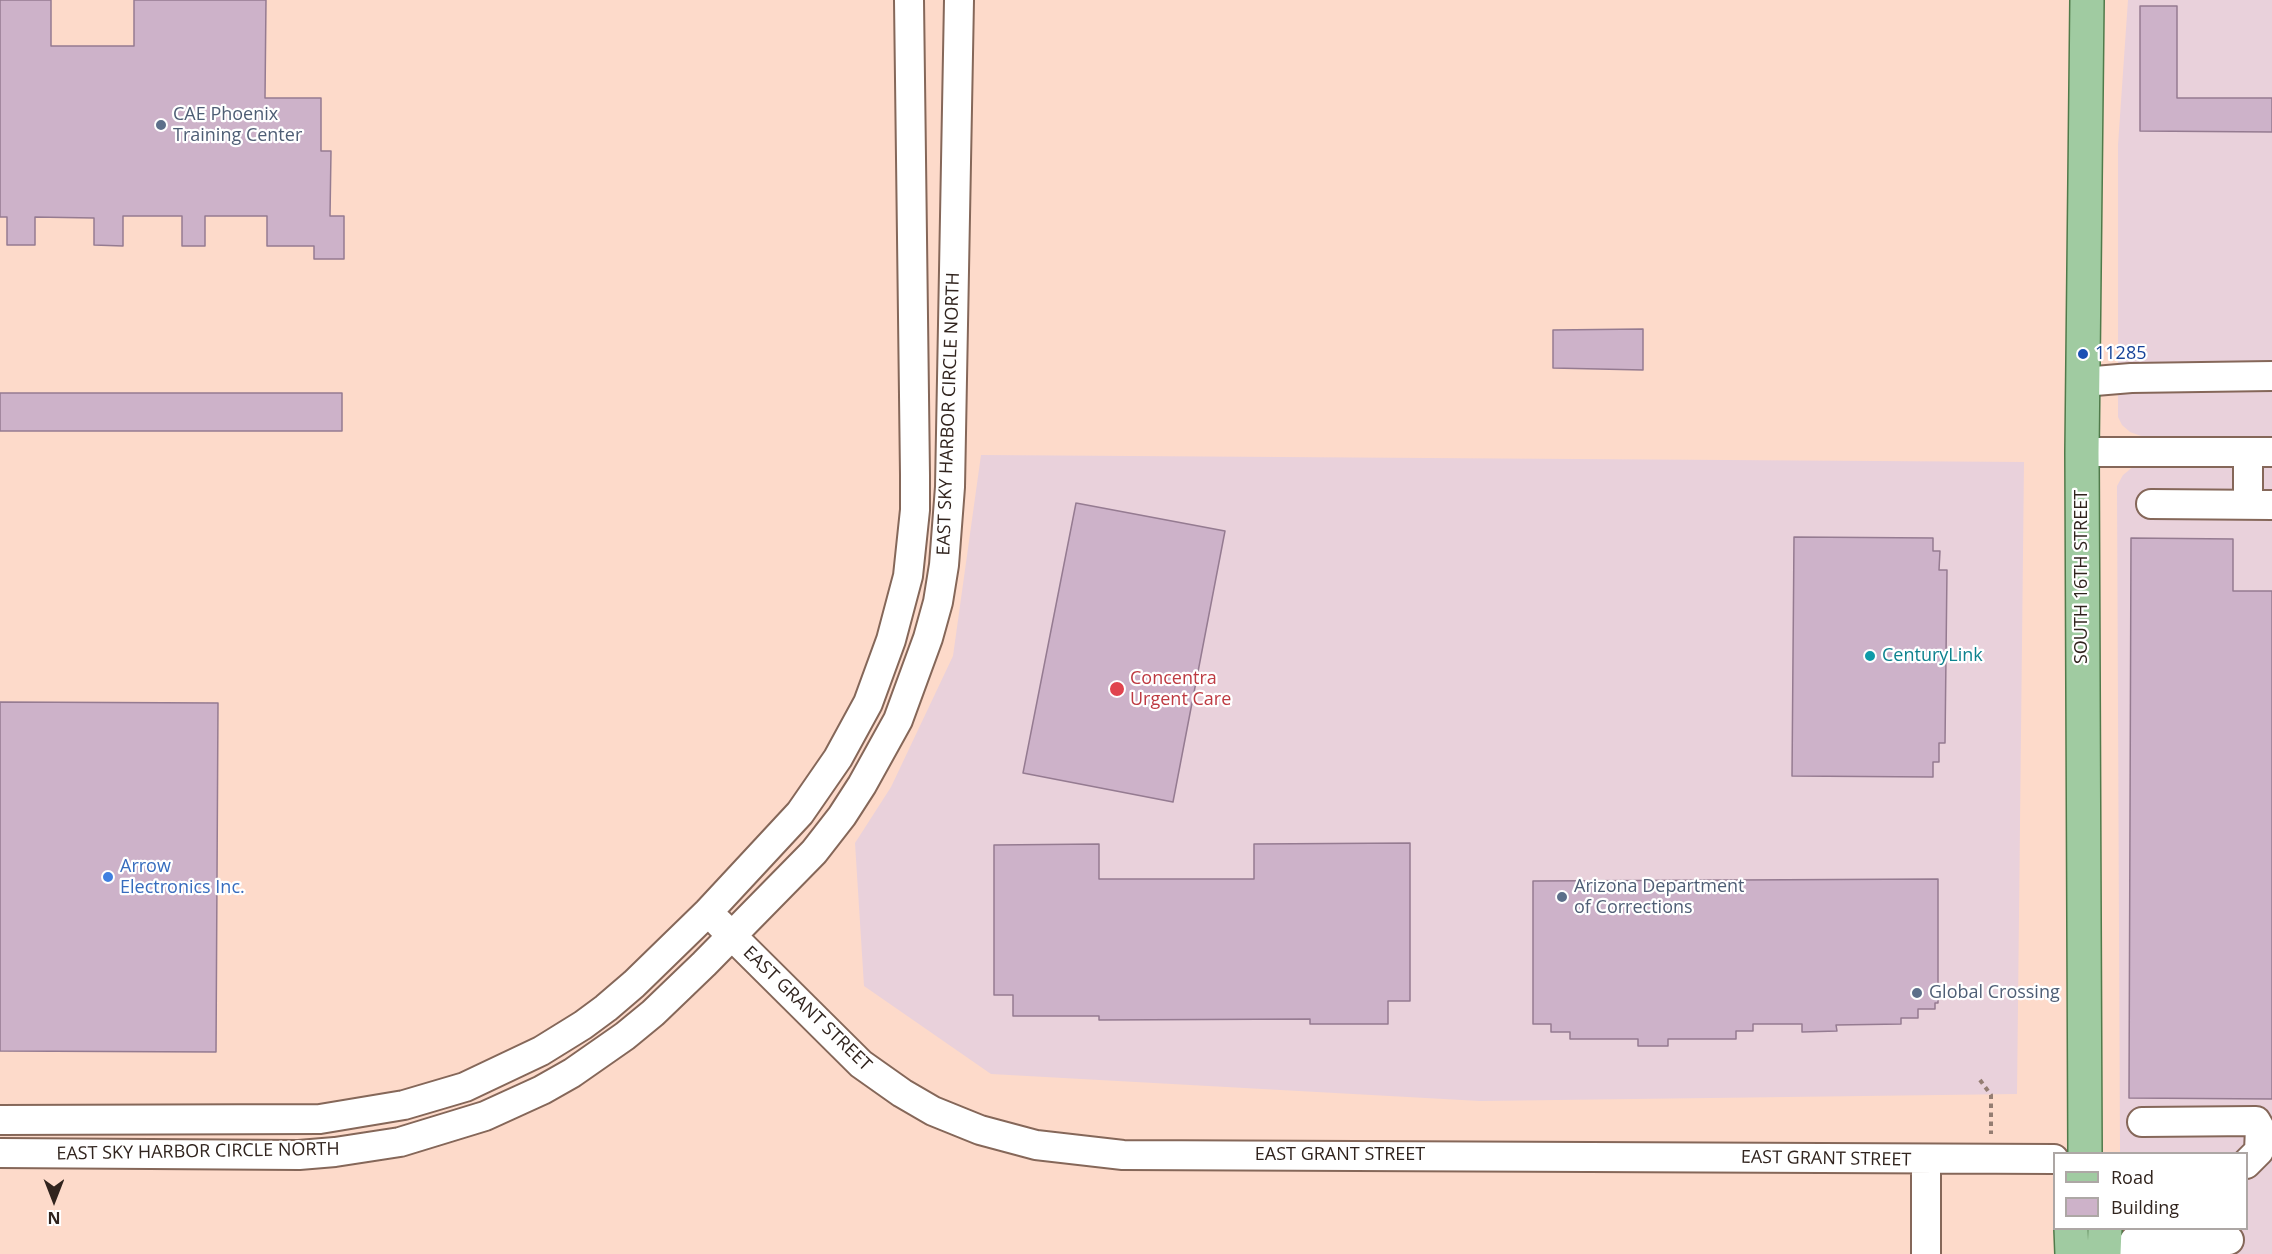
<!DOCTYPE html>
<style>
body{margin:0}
#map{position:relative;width:2272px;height:1254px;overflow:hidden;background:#fddaca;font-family:"Open Sans",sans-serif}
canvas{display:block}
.legend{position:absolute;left:2053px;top:1152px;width:195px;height:78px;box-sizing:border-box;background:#fff;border:2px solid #ada7a5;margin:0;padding:8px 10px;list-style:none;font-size:18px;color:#31241e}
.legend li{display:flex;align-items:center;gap:12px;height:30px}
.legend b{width:30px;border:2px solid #ada7a5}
.north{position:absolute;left:24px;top:1170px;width:60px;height:60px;-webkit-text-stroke:4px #fff;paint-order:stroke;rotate:180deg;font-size:16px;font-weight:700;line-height:24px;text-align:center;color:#31241e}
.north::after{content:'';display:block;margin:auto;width:21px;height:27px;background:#31241e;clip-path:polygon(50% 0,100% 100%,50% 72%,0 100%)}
</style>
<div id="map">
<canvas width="2272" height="1254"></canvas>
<ul class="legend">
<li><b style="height:8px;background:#a0cba1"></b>Road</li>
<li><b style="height:16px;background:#cdb2c9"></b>Building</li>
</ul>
<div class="north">N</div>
</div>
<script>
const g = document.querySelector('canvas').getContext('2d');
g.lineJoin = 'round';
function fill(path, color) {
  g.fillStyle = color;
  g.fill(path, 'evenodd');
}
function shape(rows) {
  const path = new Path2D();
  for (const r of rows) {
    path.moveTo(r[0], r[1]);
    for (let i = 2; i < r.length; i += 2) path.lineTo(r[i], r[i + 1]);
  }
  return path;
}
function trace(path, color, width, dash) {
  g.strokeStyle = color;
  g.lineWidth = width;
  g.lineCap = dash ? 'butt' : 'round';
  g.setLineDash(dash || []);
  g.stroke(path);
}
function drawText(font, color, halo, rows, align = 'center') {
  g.font = font + ' "Open Sans",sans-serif';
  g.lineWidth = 4.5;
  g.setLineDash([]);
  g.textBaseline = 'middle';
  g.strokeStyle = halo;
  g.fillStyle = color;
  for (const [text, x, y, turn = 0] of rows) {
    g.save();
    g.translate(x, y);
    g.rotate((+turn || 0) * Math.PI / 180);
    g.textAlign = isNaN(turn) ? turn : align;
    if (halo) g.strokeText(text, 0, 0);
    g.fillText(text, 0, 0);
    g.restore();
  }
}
const industrial = shape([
 [2128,0,2272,0,2272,436,2141,436,2130,432,2122,425,2118,417,2118,145],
 [981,455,2024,462,2017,1094,1480,1101,991,1074,864,986,855,843,891,787,953,656],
 [2145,465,2272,465,2272,1254,2121,1254,2120,1229,2246,1228,2246,1154,2120,1153,2117,486,2123,475,2134,466]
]);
const building = shape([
 [0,0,51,0,51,46,134,46,134,0,266,0,265,98,321,98,321,151,331,151,330,216,344,216,344,259,314,259,314,246,267,246,267,216,205,216,205,246,182,246,182,216,123,216,123,246,94,245,94,218,35,217,35,245,7,245,7,217,0,217,0,0],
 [2140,6,2177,6,2177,98,2272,98,2272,132,2140,131,2140,6],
 [1643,329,1643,370,1553,368,1553,330,1643,329],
 [0,393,342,393,342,431,0,431,0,393],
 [1076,503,1225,531,1173,802,1023,773,1076,503],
 [1794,537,1933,538,1933,551,1940,551,1939,570,1947,570,1945,743,1939,743,1939,762,1933,762,1933,777,1792,776,1794,537],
 [2131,538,2233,539,2233,591,2272,591,2272,1099,2129,1098,2131,538],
 [0,702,218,703,216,1052,0,1051,0,702],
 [1410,843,1410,1001,1388,1001,1388,1024,1310,1024,1310,1019,1099,1020,1099,1016,1013,1016,1013,995,994,995,994,845,1099,844,1099,879,1254,879,1254,844,1410,843],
 [1938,879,1938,1003,1935,1003,1935,1009,1918,1009,1918,1018,1901,1018,1901,1024,1836,1025,1837,1031,1802,1032,1802,1024,1753,1024,1753,1031,1736,1031,1736,1039,1668,1039,1668,1046,1638,1046,1638,1039,1570,1039,1570,1032,1551,1032,1551,1024,1533,1024,1533,881,1938,879]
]);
const path = shape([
 [1980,1080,1991,1095,1991,1134]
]);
const minor = shape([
 [2083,382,2131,378,2272,376],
 [2082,452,2272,452],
 [2248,452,2248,505],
 [2151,504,2272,505],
 [719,923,861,1064,902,1093,933,1111,980,1130,1036,1145,1123,1155,2054,1159],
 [0,1120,320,1119,404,1105,465,1087,541,1051,583,1025,606,1008,634,984,708,912,800,813,838,758,868,703,891,640,908,576,915,510,915,475,909,0],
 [2142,1122,2256,1121,2260,1128,2259,1151,2246,1164],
 [0,1153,299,1155,335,1152,400,1142,485,1116,542,1090,572,1073,625,1036,653,1013,704,964,814,852,842,816,862,785,898,720,928,638,938,602,944,565,950,487,959,0],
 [1926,1254,1926,1160],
 [2134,1254,2134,1241,2229,1240]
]);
const major = shape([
 [2085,1154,2082,452,2087,0],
 [2071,1228,2072,1254],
 [2104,1254,2105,1228]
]);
const markers = [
 [161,125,6,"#5c6f8a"],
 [2083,354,6,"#1a4fb4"],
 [1870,656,6,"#0f9aa8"],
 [1117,689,8,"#e0444e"],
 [108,877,6,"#3f7fe0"],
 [1562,897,6,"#5c6f8a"],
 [1917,993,6,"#5c6f8a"]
];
const serviceNames = [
 ["CAE Phoenix",173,115],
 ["Training Center",173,136],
 ["Arizona Department",1574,887],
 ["of Corrections",1574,908],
 ["Global Crossing",1929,993]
];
const transitNames = [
 ["11285",2095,354]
];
const streetNames = [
 ["EAST SKY HARBOR CIRCLE NORTH",949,414,-88],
 ["SOUTH 16TH STREET",2082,577,-90],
 ["EAST GRANT STREET",807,1009,44],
 ["EAST SKY HARBOR CIRCLE NORTH",198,1152,-1],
 ["EAST GRANT STREET",1340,1155],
 ["EAST GRANT STREET",1826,1159,1]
];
const cultureNames = [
 ["CenturyLink",1882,656]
];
const healthNames = [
 ["Concentra",1130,679],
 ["Urgent Care",1130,700]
];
const shopNames = [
 ["Arrow",120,867],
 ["Electronics Inc.",120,888]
];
fill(industrial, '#e9d1db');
fill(building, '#cdb2c9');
trace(building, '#957b91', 1.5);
trace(minor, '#856759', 32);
trace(major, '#507a4a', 36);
trace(path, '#947d72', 4, [4.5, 4.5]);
trace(minor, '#fff', 28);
trace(major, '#a0cba1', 33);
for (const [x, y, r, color] of markers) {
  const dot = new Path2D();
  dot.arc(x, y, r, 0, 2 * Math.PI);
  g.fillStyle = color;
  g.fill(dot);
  trace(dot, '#fff', 2);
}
drawText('18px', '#4e5e75', '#fff', serviceNames, 'left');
drawText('18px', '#164399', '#fff', transitNames, 'left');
drawText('18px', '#31241e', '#fff', streetNames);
drawText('18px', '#0d838f', '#fff', cultureNames, 'left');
drawText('18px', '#be3a42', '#fff', healthNames, 'left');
drawText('18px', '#366cbe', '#fff', shopNames, 'left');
</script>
